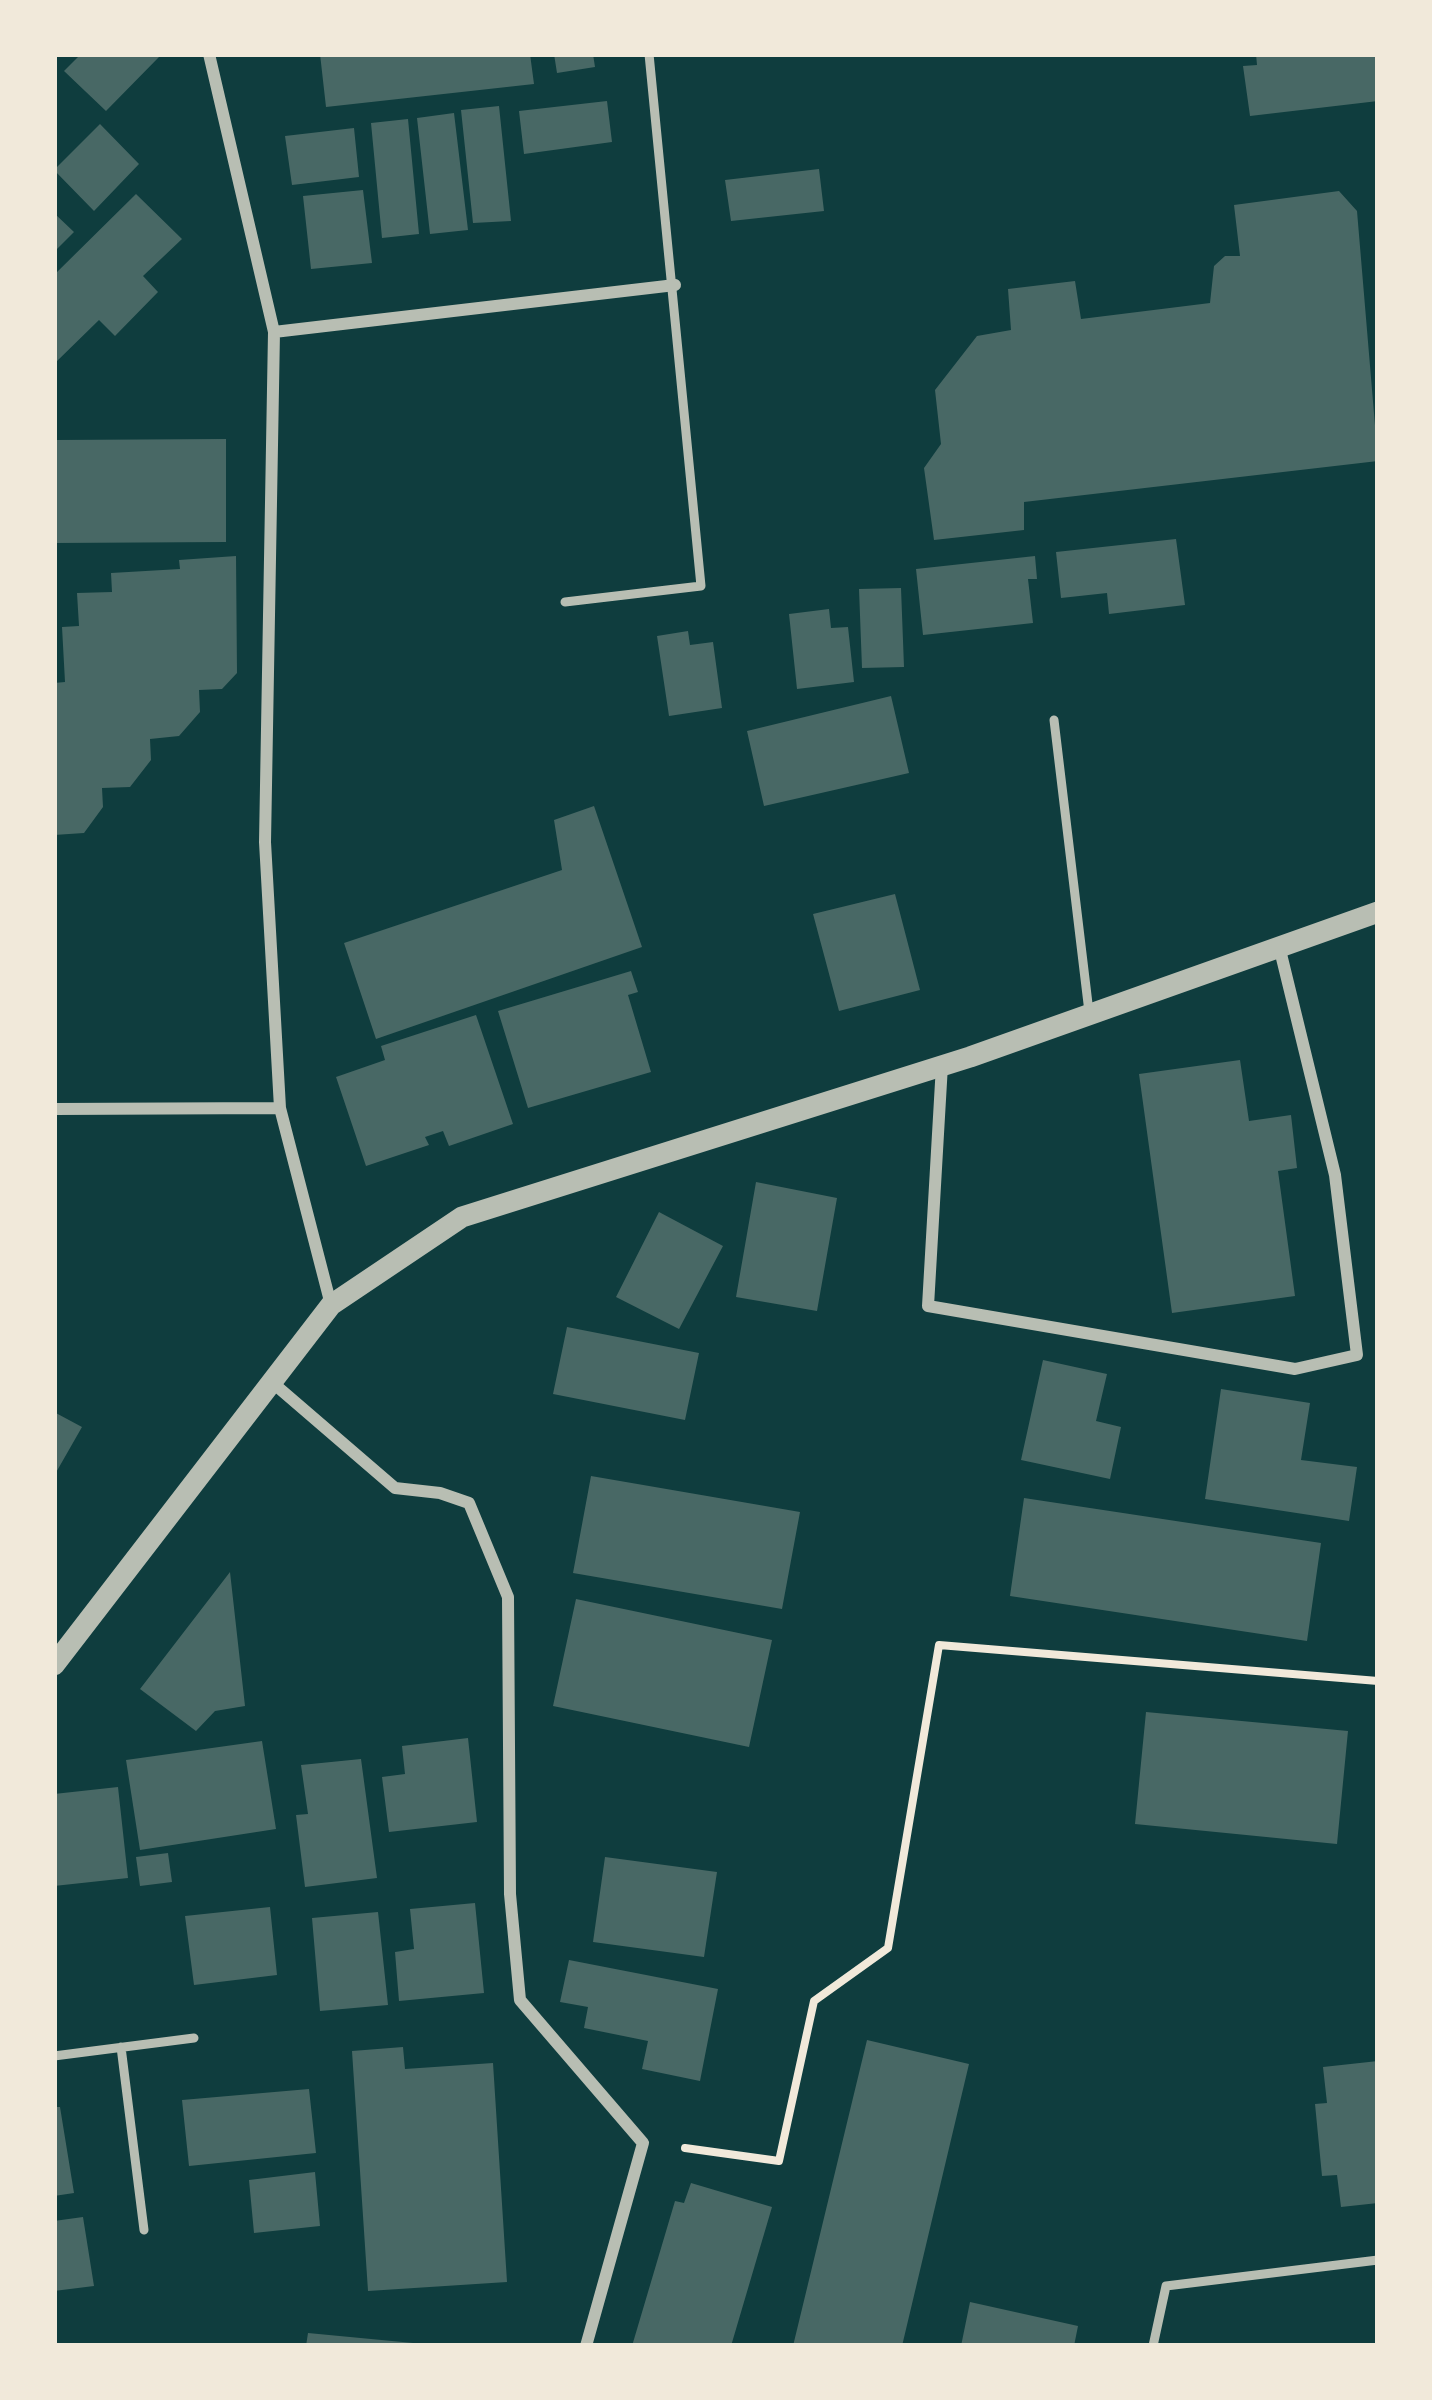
<!DOCTYPE html>
<style>
body{margin:0}
#map{position:relative;width:1432px;height:2400px;overflow:hidden;background:#0f3d3e;font-family:"Zilla Slab",serif}
canvas{display:block}
.frame{position:absolute;inset:0;border:57px solid #f1e9da;pointer-events:none}
</style>
<div id="map">
<canvas width="1432" height="2400"></canvas>
<div class="frame"></div>
</div>
<script>
const g = document.querySelector('canvas').getContext('2d');
g.lineJoin = 'round';
function fill(path, color) {
  g.fillStyle = color;
  g.fill(path, 'evenodd');
}
function shape(rows) {
  const path = new Path2D();
  for (const r of rows) {
    path.moveTo(r[0], r[1]);
    for (let i = 2; i < r.length; i += 2) path.lineTo(r[i], r[i + 1]);
  }
  return path;
}
function trace(path, color, width, dash) {
  g.strokeStyle = color;
  g.lineWidth = width;
  g.lineCap = dash ? 'butt' : 'round';
  g.setLineDash(dash || []);
  g.stroke(path);
}
const building = shape([
 [81,54,156,54,159,57,106,111,64,71],
 [320,54,530,54,534,84,326,107],
 [554,54,593,54,595,67,557,73],
 [1256,54,1378,54,1378,101,1250,116,1243,66,1257,65],
 [607,101,612,142,524,154,519,111],
 [499,106,511,221,473,223,461,110],
 [454,113,468,230,430,234,417,118],
 [408,119,419,234,382,238,371,123],
 [100,124,139,164,94,211,54,170],
 [354,128,359,177,292,185,285,136],
 [819,169,824,211,731,221,725,180],
 [363,190,372,263,311,269,303,196],
 [1339,191,1357,211,1378,461,1024,502,1024,530,934,540,924,468,941,444,935,390,977,336,1011,330,1008,289,1075,281,1081,319,1210,303,1214,266,1225,256,1240,256,1234,205],
 [136,194,182,239,143,276,158,292,115,336,99,320,54,364,54,275],
 [54,213,74,232,54,252],
 [226,439,226,542,54,543,54,440],
 [1176,539,1185,605,1109,614,1107,593,1061,598,1056,552],
 [236,556,237,673,222,689,199,690,200,712,179,736,150,739,151,760,130,787,102,788,103,807,84,833,54,835,54,683,65,682,62,627,79,626,77,593,112,592,111,573,180,569,179,560],
 [1035,556,1037,579,1028,579,1033,623,923,635,916,569],
 [901,588,904,667,862,668,859,589],
 [829,609,831,628,848,627,854,682,797,689,789,614],
 [688,631,690,645,713,642,722,708,669,716,657,636],
 [891,696,909,773,764,806,747,731],
 [594,806,642,947,376,1039,344,943,562,870,554,820],
 [895,894,920,990,839,1011,813,914],
 [631,971,638,992,628,995,651,1072,528,1108,498,1011],
 [476,1015,513,1124,449,1146,443,1131,425,1137,429,1145,366,1166,336,1077,385,1060,381,1046],
 [1240,1060,1249,1121,1291,1115,1297,1168,1278,1171,1295,1296,1172,1313,1139,1074],
 [756,1182,837,1198,817,1311,736,1297],
 [659,1212,723,1246,679,1329,616,1297],
 [567,1327,699,1353,685,1420,553,1394],
 [1043,1360,1107,1374,1096,1421,1121,1427,1110,1479,1021,1460],
 [1221,1389,1310,1403,1301,1460,1357,1467,1349,1521,1205,1499],
 [54,1412,82,1427,54,1476],
 [591,1476,800,1512,782,1609,573,1573],
 [1024,1498,1321,1543,1307,1641,1010,1596],
 [230,1572,245,1706,215,1711,196,1731,140,1689],
 [576,1599,772,1640,749,1747,553,1706],
 [1146,1712,1348,1731,1337,1844,1135,1824],
 [468,1738,477,1822,389,1832,382,1777,405,1774,402,1746],
 [262,1741,276,1829,140,1850,126,1760],
 [361,1759,377,1878,305,1887,296,1815,308,1814,301,1765],
 [118,1787,128,1878,54,1886,54,1794],
 [168,1853,172,1882,140,1886,136,1857],
 [605,1857,717,1872,704,1957,593,1942],
 [475,1903,484,1993,399,2001,395,1952,414,1949,410,1909],
 [270,1907,277,1975,194,1985,185,1916],
 [378,1912,388,2005,320,2011,312,1918],
 [569,1960,718,1989,700,2081,642,2069,648,2041,584,2028,588,2007,560,2002],
 [867,2040,969,2064,902,2346,793,2346],
 [403,2047,405,2069,493,2063,507,2282,368,2291,352,2051],
 [1378,2061,1378,2203,1341,2207,1337,2175,1322,2176,1315,2104,1327,2103,1323,2067],
 [309,2089,316,2153,189,2166,182,2100],
 [54,2107,60,2107,74,2193,54,2196],
 [315,2172,320,2226,254,2233,249,2180],
 [691,2183,772,2207,731,2346,632,2346,675,2201,684,2203],
 [83,2217,94,2286,54,2291,54,2221],
 [970,2302,1078,2326,1074,2346,961,2346],
 [308,2333,413,2343,413,2346,306,2346]
]);
const path = shape([
 [685,2148,779,2161,814,2001,888,1948,939,1645,1378,1681]
]);
const service = shape([
 [565,602,701,586,649,54],
 [1054,720,1089,1012],
 [121,2047,144,2230],
 [54,2056,194,2038],
 [1153,2346,1166,2286,1378,2260]
]);
const minor = shape([
 [209,54,274,332,265,842,280,1108,331,1305],
 [274,332,675,285],
 [942,1065,928,1306,1295,1369,1357,1355,1335,1175,1280,950],
 [54,1109,280,1108],
 [273,1383,395,1488,440,1493,469,1503,508,1597,510,1894,520,2000,643,2143,586,2346]
]);
const tertiary = shape([
 [54,1665,331,1305,462,1217,970,1057,1378,912]
]);
fill(building, '#486865');
trace(path, '#f1e9da', 8);
trace(service, '#b8beb3', 9);
trace(minor, '#b8beb3', 12);
trace(tertiary, '#b8beb3', 21);
</script>
